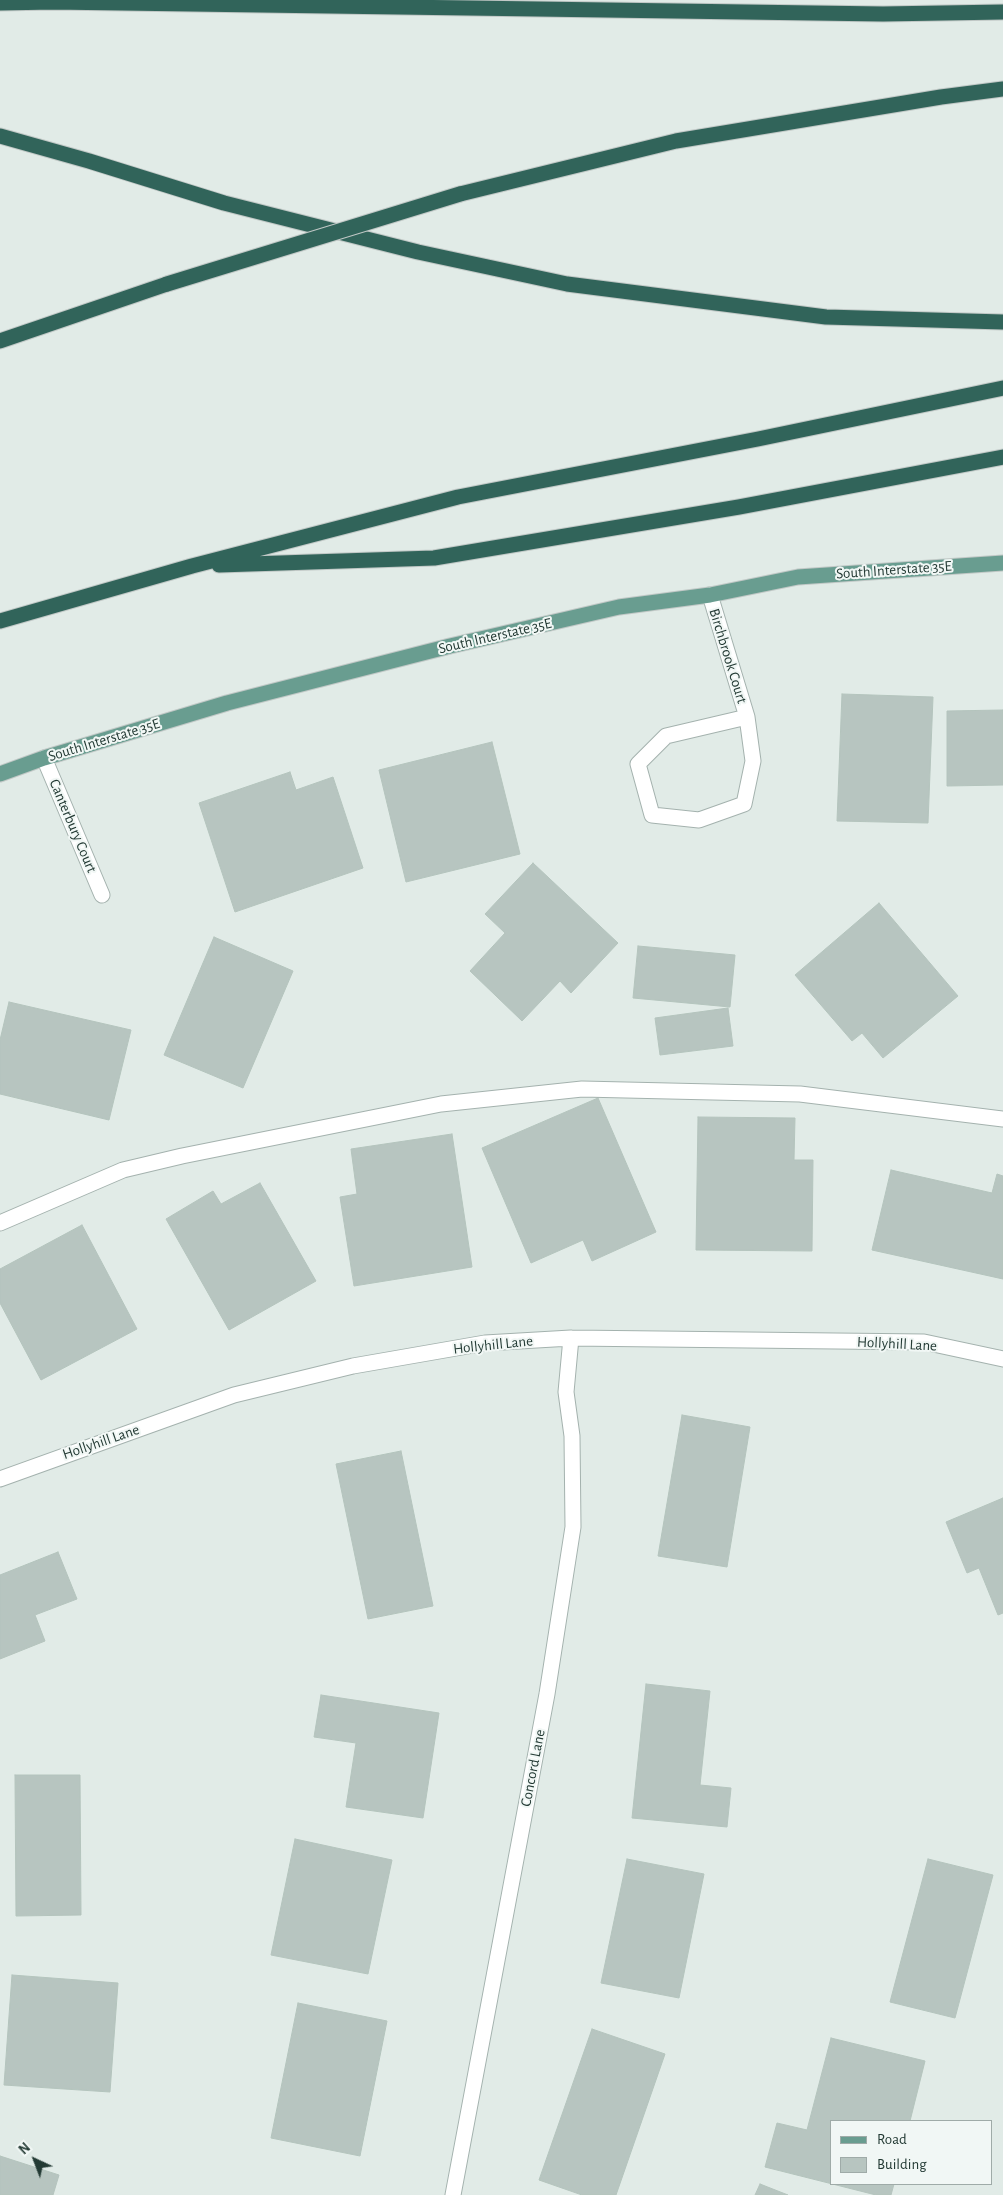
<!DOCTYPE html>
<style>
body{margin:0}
#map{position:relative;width:1003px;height:2195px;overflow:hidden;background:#e1ebe7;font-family:"Alegreya Sans",sans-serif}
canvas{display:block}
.legend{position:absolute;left:830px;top:2120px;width:162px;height:65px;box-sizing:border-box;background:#f1f7f5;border:1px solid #9faba8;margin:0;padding:6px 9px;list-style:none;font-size:15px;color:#233a34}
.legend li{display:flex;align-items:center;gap:10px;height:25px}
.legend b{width:25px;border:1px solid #9faba8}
.north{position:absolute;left:10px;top:2135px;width:50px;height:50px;-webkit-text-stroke:4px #f1f7f5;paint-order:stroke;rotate:317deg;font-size:14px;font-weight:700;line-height:20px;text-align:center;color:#233a34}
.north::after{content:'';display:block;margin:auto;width:18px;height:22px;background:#233a34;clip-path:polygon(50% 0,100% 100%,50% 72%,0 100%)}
</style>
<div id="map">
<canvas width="1003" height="2195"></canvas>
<ul class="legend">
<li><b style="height:6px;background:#699d90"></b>Road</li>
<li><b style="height:14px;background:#b7c5c0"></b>Building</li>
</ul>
<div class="north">N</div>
</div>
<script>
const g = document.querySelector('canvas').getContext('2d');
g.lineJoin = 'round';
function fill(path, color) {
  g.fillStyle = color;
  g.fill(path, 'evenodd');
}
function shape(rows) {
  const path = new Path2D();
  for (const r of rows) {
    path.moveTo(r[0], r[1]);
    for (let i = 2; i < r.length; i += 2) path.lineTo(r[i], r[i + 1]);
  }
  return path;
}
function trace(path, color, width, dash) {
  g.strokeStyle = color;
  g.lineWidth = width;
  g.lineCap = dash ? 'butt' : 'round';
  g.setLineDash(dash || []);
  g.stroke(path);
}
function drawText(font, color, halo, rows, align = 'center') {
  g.font = font + ' "Alegreya Sans",sans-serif';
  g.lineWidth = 4;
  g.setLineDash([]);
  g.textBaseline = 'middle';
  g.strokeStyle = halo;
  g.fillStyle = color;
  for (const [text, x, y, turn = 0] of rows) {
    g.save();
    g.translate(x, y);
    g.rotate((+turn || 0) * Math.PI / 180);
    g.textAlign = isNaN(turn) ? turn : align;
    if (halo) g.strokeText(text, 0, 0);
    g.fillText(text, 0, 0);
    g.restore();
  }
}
const building = shape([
 [842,694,933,697,928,823,837,821,842,694],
 [1003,710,1003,785,947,786,947,711,1003,710],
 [492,742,520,854,406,882,379,770,492,742],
 [290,772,296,790,333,777,363,868,235,912,199,803,290,772],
 [533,863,618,943,571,993,560,981,522,1021,470,971,505,933,485,914,533,863],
 [879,903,958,996,883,1058,862,1033,852,1041,795,975,879,903],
 [214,937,293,971,243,1088,164,1055,214,937],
 [638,946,735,955,730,1007,633,998,638,946],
 [9,1002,131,1030,109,1120,0,1094,0,1040,9,1002],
 [728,1008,733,1046,660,1055,655,1018,728,1008],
 [598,1098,656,1232,592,1261,583,1240,531,1263,482,1148,598,1098],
 [698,1117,795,1118,794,1160,813,1160,812,1251,696,1250,698,1117],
 [452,1134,472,1267,354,1286,340,1197,357,1194,351,1149,452,1134],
 [891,1170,992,1193,997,1174,1003,1176,1003,1279,872,1250,891,1170],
 [260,1183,316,1281,229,1330,166,1219,213,1191,221,1204,260,1183],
 [82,1225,137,1329,41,1380,0,1303,0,1269,82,1225],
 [682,1415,750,1427,727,1567,658,1556,682,1415],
 [401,1451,433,1606,368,1619,336,1464,401,1451],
 [1003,1498,1003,1613,998,1615,979,1568,967,1573,946,1522,1003,1498],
 [58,1552,77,1599,35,1615,45,1641,0,1659,0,1575,58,1552],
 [646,1684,710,1691,700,1785,731,1788,727,1827,632,1818,646,1684],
 [321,1695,439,1713,423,1818,346,1807,356,1743,314,1737,321,1695],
 [15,1775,80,1775,81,1915,16,1916,15,1775],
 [295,1839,392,1860,368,1974,271,1955,295,1839],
 [627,1859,704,1874,679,1998,601,1983,627,1859],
 [928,1859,993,1875,955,2018,890,2002,928,1859],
 [12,1975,118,1983,110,2092,4,2085,12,1975],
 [298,2003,387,2021,360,2156,271,2138,298,2003],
 [592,2029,665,2054,616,2195,582,2195,539,2180,592,2029],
 [831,2038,925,2061,910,2121,832,2121,832,2184,894,2184,891,2195,876,2195,765,2167,777,2123,807,2130,831,2038],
 [0,2156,59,2175,53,2195,0,2195,0,2156],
 [760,2184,788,2195,755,2195,760,2184]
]);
const minor = shape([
 [710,595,747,717],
 [747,717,753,761,744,804,699,820,652,815,638,764,666,736,747,717],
 [44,758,102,895],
 [0,1223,123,1170,182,1156,441,1104,582,1089,800,1094,1003,1119],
 [0,1479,234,1395,353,1366,485,1343,571,1338,924,1342,1003,1359],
 [453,2195,547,1694,573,1527,572,1436,566,1392,571,1338]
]);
const major = shape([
 [0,774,44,758,227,703,450,646,619,607,710,595,798,577,1003,563]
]);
const highway = shape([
 [0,3,53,2,883,14,1003,12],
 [0,136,89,161,224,203,418,252,567,284,826,317,1003,322],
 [460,194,676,141,941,97,1003,89],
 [0,341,167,284],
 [219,565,434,558,739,507,1003,457],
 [0,621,192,566,458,497,758,439,1003,388]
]);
const highwayBridge = shape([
 [167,284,460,194]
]);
const streetNames = [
 ["South Interstate 35E",894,570,-4],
 ["South Interstate 35E",495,636,-13],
 ["Birchbrook Court",728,656,73],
 ["South Interstate 35E",104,740,-17],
 ["Canterbury Court",73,826,67],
 ["Hollyhill Lane",897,1344,3],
 ["Hollyhill Lane",493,1345,-6],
 ["Hollyhill Lane",101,1442,-19],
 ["Concord Lane",533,1768,-79]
];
fill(building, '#b7c5c0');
trace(building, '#b4c4bd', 1);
trace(minor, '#a4b2ae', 17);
trace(major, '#c1c8c6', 17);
trace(highway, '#c1c8c6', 17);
trace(minor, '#fff', 15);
trace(major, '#699d90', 15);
trace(highway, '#31645a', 15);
trace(highwayBridge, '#c1c8c6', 17, []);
trace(highwayBridge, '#31645a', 15);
drawText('15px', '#233a34', '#f1f7f5', streetNames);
</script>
